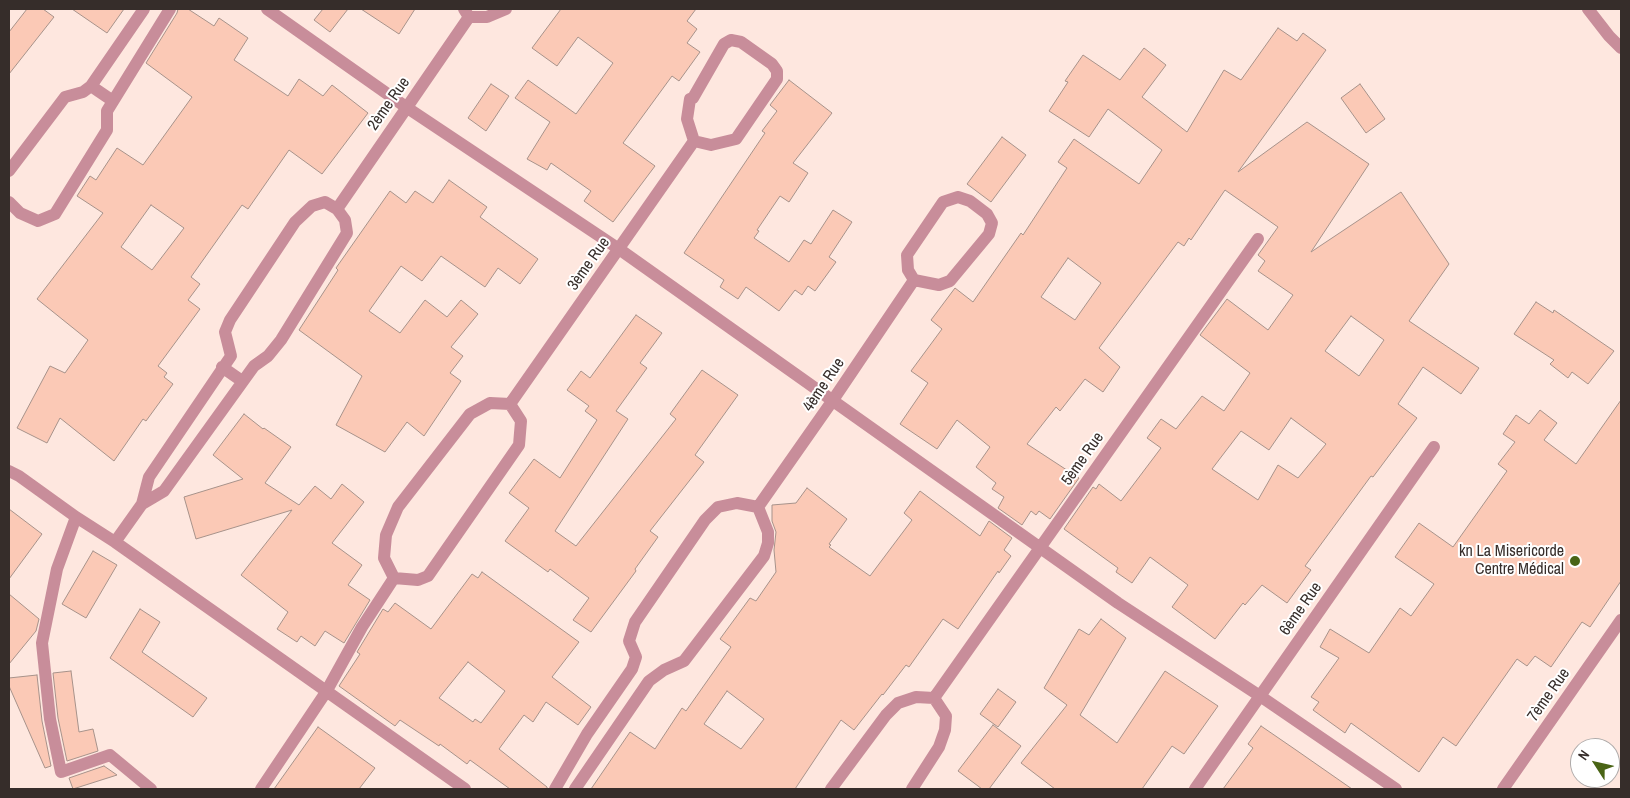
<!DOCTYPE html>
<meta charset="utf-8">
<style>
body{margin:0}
#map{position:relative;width:1630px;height:798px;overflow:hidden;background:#fee7df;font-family:"Archivo Narrow",sans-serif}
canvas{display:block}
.frame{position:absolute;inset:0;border:10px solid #362d2a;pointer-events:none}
.north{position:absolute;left:1570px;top:738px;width:50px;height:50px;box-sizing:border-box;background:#fff;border:1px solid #afabaa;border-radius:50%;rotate:305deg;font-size:14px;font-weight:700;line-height:20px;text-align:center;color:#362d2a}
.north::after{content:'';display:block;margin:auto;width:18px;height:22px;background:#496415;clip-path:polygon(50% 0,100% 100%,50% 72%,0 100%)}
</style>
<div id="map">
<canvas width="1630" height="798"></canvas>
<div class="frame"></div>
<div class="north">N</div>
</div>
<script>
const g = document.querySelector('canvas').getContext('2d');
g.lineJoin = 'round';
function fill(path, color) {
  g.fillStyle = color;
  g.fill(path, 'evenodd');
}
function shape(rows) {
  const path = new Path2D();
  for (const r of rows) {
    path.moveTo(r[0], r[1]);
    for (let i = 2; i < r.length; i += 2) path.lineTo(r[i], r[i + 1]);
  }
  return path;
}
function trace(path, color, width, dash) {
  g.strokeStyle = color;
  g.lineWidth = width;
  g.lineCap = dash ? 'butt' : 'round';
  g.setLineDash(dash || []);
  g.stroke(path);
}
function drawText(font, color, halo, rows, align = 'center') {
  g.font = font + ' "Archivo Narrow",sans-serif';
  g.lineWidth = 4;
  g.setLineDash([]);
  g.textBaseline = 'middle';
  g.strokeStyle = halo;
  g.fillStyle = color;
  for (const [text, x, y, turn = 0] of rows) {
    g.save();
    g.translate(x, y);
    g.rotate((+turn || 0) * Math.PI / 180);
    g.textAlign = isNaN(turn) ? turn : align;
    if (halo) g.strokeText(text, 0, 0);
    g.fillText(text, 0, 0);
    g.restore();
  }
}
const building = shape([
 [27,9,43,9,54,17,9,74,9,32,27,9],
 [72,9,124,9,107,33,72,9],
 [178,9,188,9,214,26,219,18,248,38,234,60,288,96,299,79,323,96,332,85,368,113,322,174,289,150,248,209,242,205,191,277,200,284,188,300,200,309,158,366,167,373,164,377,173,384,146,421,143,419,114,461,60,418,47,443,17,428,50,366,65,373,88,340,37,299,103,213,77,196,90,176,96,180,117,148,143,165,192,97,146,63,177,13,178,9],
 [151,205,184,228,152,270,121,247,151,205],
 [323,9,348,9,330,32,314,20,323,9],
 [361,9,415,9,399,34,361,9],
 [561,9,696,9,687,21,697,29,687,43,700,52,679,81,672,76,623,143,655,166,613,222,584,201,591,191,551,163,547,170,527,159,550,122,515,98,528,80,576,114,613,63,578,37,557,66,532,48,561,9],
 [1278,28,1297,41,1303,33,1326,50,1238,172,1307,122,1369,164,1311,252,1401,192,1449,264,1409,321,1479,368,1461,394,1423,367,1398,404,1417,418,1373,477,1371,476,1305,566,1311,570,1287,603,1262,585,1245,605,1243,603,1215,639,1172,607,1188,585,1150,557,1132,583,1116,572,1118,568,1064,529,1093,487,1096,489,1099,484,1121,501,1161,448,1147,438,1161,419,1176,429,1202,396,1224,411,1250,373,1200,335,1227,299,1268,330,1293,295,1258,271,1265,261,1258,255,1278,227,1225,190,1191,240,1189,238,1184,246,1178,242,1099,348,1120,367,1103,392,1085,379,1060,411,1056,407,1027,444,1079,478,1050,519,1039,511,1036,515,1031,511,1022,525,998,508,1004,497,992,489,996,483,976,467,990,447,957,420,937,449,900,424,928,383,911,371,942,329,931,320,955,288,973,302,1021,233,1023,235,1067,168,1058,162,1074,139,1139,184,1162,150,1108,109,1089,137,1049,111,1068,82,1065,81,1083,55,1120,80,1144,48,1166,65,1142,97,1187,132,1224,70,1241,80,1278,28],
 [1068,258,1101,283,1075,320,1041,297,1068,258],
 [1351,316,1384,340,1359,376,1325,351,1351,316],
 [1291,418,1326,444,1298,478,1278,465,1258,500,1212,469,1241,431,1269,450,1291,418],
 [789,80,832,113,793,163,808,173,789,202,780,196,757,230,759,231,754,238,789,262,804,240,811,244,833,210,852,222,829,257,836,262,815,291,808,286,802,295,795,290,779,311,746,287,738,299,720,287,724,280,684,253,765,133,762,131,777,111,770,105,789,80],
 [491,84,509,96,486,131,468,118,491,84],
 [1360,84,1385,119,1366,133,1341,98,1360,84],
 [1002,137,1026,155,991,202,967,184,1002,137],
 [449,180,487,207,480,217,538,259,520,284,498,268,485,287,441,256,422,281,401,266,369,311,400,333,425,300,447,317,461,300,478,314,451,347,463,356,450,373,461,381,424,436,407,422,385,452,336,425,362,376,299,330,338,270,336,268,390,191,406,203,415,191,433,203,449,180],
 [1536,302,1553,313,1554,310,1614,351,1588,384,1572,372,1568,378,1550,364,1554,360,1514,334,1536,302],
 [636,315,662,333,640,363,647,368,616,411,628,419,555,531,576,546,676,419,670,414,702,370,738,395,695,455,704,462,650,531,658,537,635,569,636,571,591,632,573,620,589,598,550,569,548,572,505,541,529,508,509,493,534,459,560,478,597,420,585,411,589,406,567,390,581,371,590,378,636,315],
 [1621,400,1621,581,1590,627,1582,622,1551,667,1535,656,1527,666,1517,659,1456,746,1443,737,1419,772,1351,723,1345,733,1313,710,1319,702,1311,697,1339,658,1320,647,1330,629,1369,653,1400,608,1411,616,1434,584,1395,557,1419,523,1453,547,1507,471,1498,464,1515,442,1503,434,1516,415,1529,424,1540,410,1557,423,1544,440,1576,464,1621,400],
 [244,414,263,429,264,428,291,447,265,483,299,505,315,486,331,499,342,484,364,502,332,543,362,565,348,585,370,600,344,643,325,631,315,646,301,636,297,642,277,629,288,612,241,575,292,510,196,539,184,497,243,479,213,455,244,414],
 [807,488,847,519,829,544,831,545,829,547,870,576,912,520,904,513,920,491,980,536,989,521,1012,538,1004,550,1011,556,999,573,998,571,958,629,943,619,909,667,906,665,883,695,882,694,854,730,841,720,795,789,591,789,630,732,655,749,682,708,686,711,731,647,720,639,750,598,756,601,776,572,774,550,776,532,772,521,772,505,796,503,807,488],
 [727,691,764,719,741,749,704,724,727,691],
 [9,509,42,534,9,579,9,509],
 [93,551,117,565,86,618,62,604,93,551],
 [482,572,579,642,552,677,591,707,578,725,546,702,533,722,524,715,499,749,547,787,547,789,510,789,470,760,467,764,440,744,439,746,400,720,395,726,339,686,360,654,357,652,383,609,388,612,395,603,431,629,472,574,478,578,482,572],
 [468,662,505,691,481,723,475,719,473,722,439,698,468,662],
 [9,594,39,619,36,631,9,664,9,594],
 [140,609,160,622,142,652,207,698,193,717,110,658,140,609],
 [1101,619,1126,638,1080,715,1117,743,1165,671,1218,706,1184,754,1172,746,1142,789,1055,789,1021,763,1067,705,1044,688,1079,629,1089,635,1101,619],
 [71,671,79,732,93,729,98,751,67,761,58,718,53,673,71,671],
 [37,675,42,721,51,766,45,768,9,686,9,678,37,675],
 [998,689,1016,702,998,727,980,714,998,689],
 [993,725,1021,746,989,789,982,789,958,771,993,725],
 [1261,726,1296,750,1352,789,1223,789,1253,748,1248,744,1261,726],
 [318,727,375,768,359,789,274,789,318,727],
 [104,766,117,775,73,789,69,778,104,766]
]);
const minor = shape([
 [267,9,406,107,619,249,1118,603,1260,696,1396,789],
 [464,9,469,17,487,17,506,9],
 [1588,9,1609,36,1621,48],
 [731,40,741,42,772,64,777,71,777,79,736,139,711,145,694,141,687,119,690,99,693,98,724,44,731,40],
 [91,86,113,101],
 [9,171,65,97,83,92,91,86,144,9],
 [958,197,970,201,987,214,992,223,989,234,950,281,939,285,914,280,908,270,907,255,943,202,958,197],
 [9,202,20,213,38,221,55,214,107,130,107,111,170,9],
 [337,209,469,17],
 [222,367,242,381],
 [490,403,510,404,521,421,519,445,428,576,418,580,394,578,384,558,386,535,398,507,470,414,490,403],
 [510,404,694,141],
 [9,471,19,476,76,517,115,542,465,789],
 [758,507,833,400,914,280],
 [76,517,57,569,42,643,50,719,61,772,110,755,151,789],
 [115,542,142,504,149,477,231,356,225,332,230,320,295,222,312,206,325,202,337,209,345,220,347,233,281,340,268,356,254,366,164,491,142,504],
 [934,698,1258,239],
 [261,789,326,692,362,627,394,578],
 [555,789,587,734,632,669,636,657,629,641,635,622,705,520,718,507,737,503,758,507],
 [575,789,649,681,664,670,684,661,764,556,768,543,768,532,758,507],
 [831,789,886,715,898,703,916,697,934,698,946,716,945,730,939,747,912,789],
 [1195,789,1434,447],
 [1503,789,1621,620]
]);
const markers = [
 [1575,561,6,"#496415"]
];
const streetNames = [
 ["2ème Rue",389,104,-55],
 ["3ème Rue",589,264,-55],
 ["4ème Rue",824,385,-56],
 ["5ème Rue",1083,459,-55],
 ["6ème Rue",1301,609,-55],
 ["7ème Rue",1549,695,-55]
];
const poiNames = [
 ["kn La Misericorde",1564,552],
 ["Centre Médical",1564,570]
];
fill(building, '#fbc9b6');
trace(building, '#a7928a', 1);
trace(minor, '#c88d9a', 12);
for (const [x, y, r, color] of markers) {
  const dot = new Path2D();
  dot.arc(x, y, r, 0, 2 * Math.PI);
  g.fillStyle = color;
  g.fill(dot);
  trace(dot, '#fff', 2);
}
drawText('16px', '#362d2a', '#fff', streetNames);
drawText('16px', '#362d2a', '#fff', poiNames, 'right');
</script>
